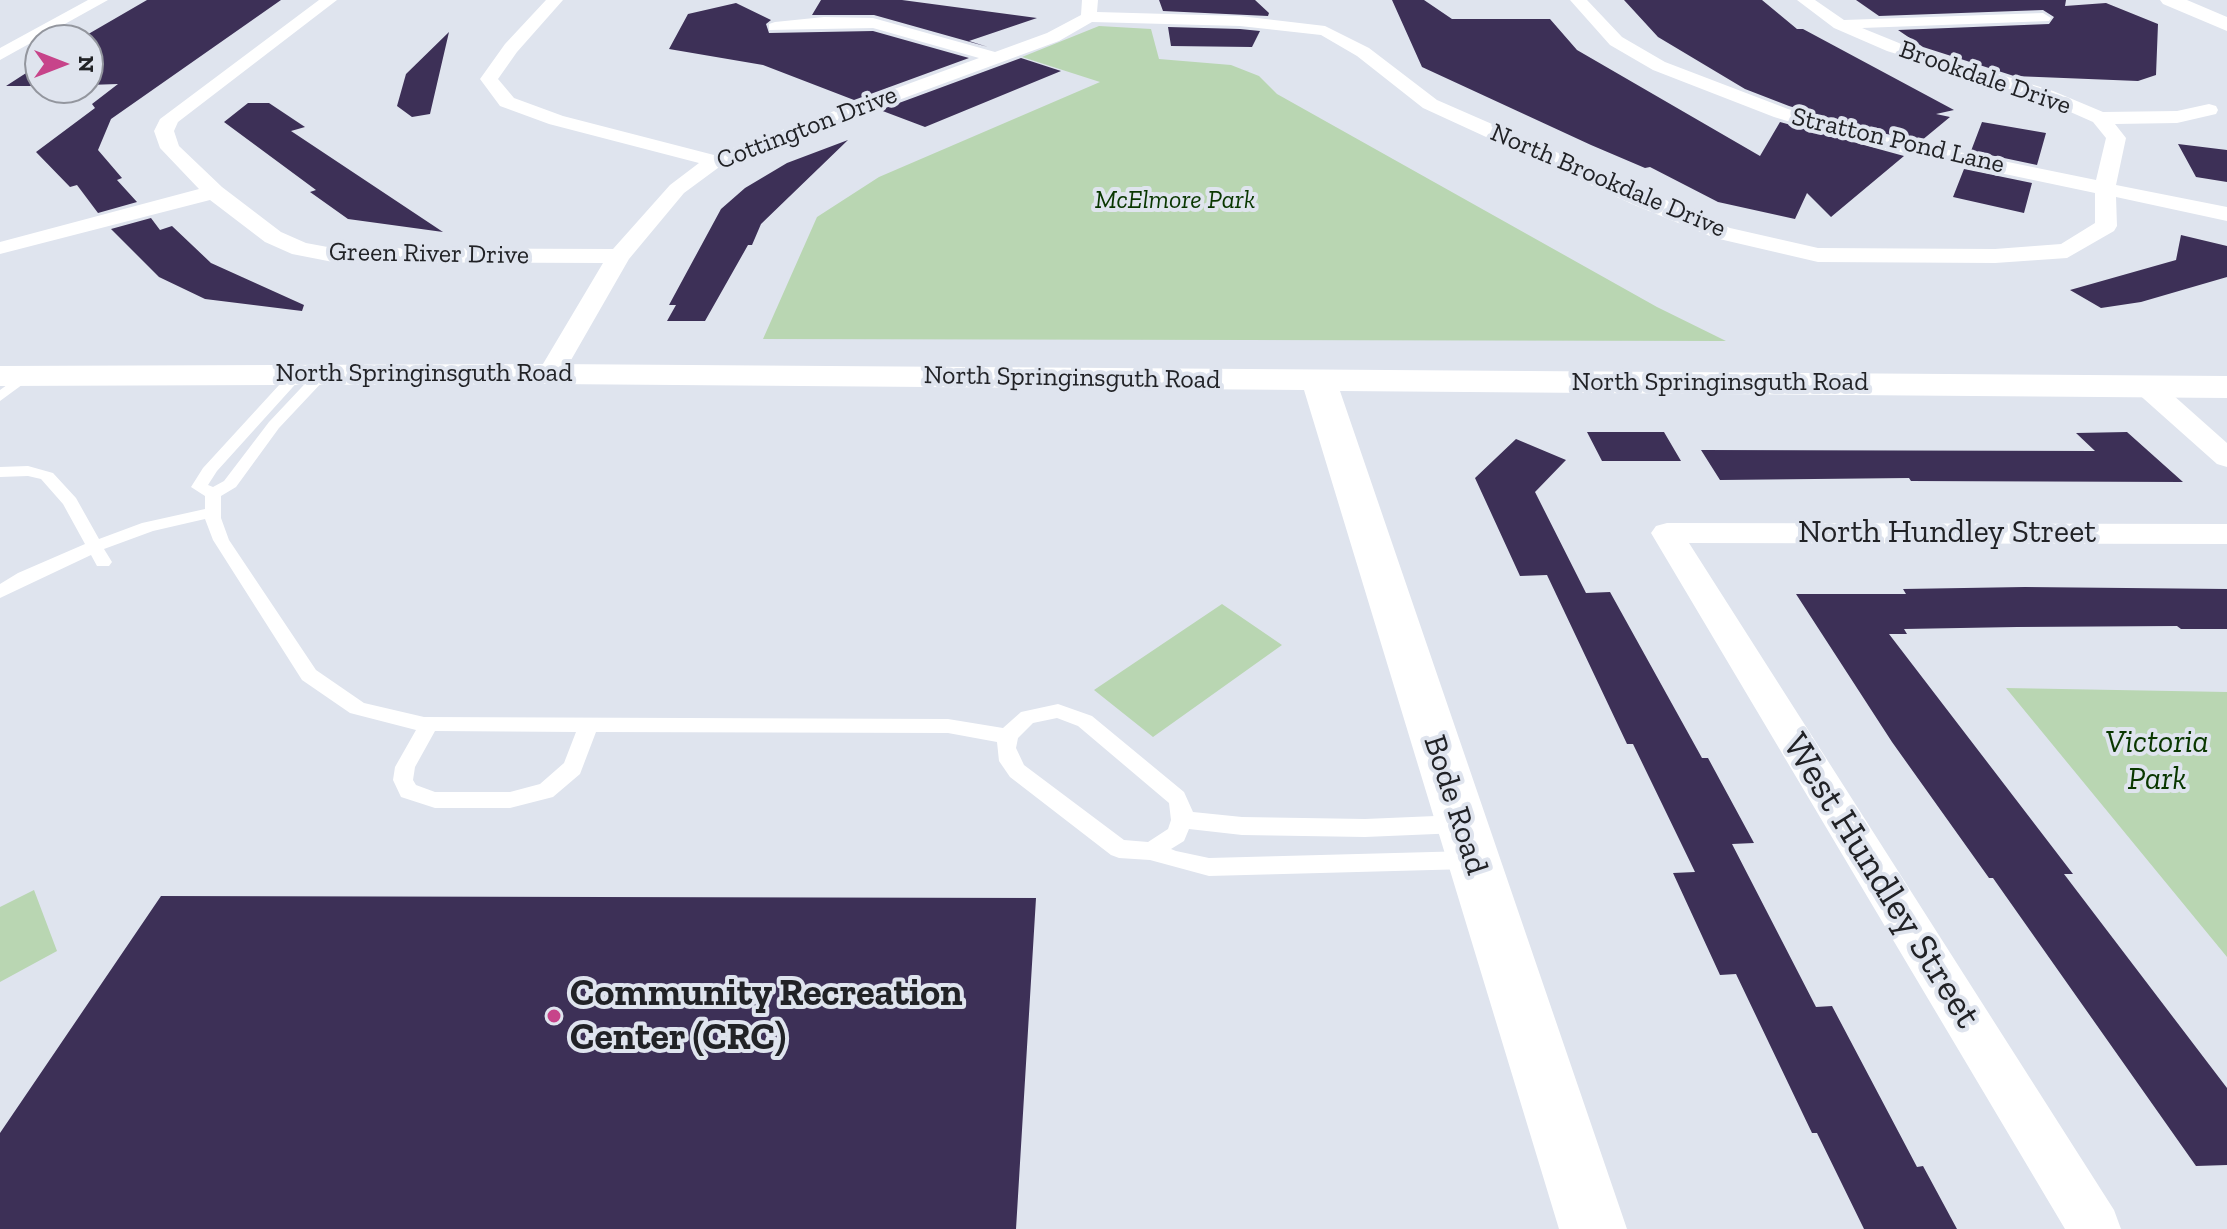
<!DOCTYPE html>
<style>
body{margin:0}
#map{position:relative;width:2227px;height:1229px;overflow:hidden;background:#dfe4ee;font-family:"Zilla Slab",serif}
canvas{display:block}
.north{position:absolute;left:24px;top:24px;width:80px;height:80px;box-sizing:border-box;background:#dfe4ee;border:2px solid #93969e;border-radius:50%;rotate:90deg;font-size:22px;font-weight:700;line-height:32px;text-align:center;color:#212226}
.north::after{content:'';display:block;margin:auto;width:28px;height:36px;background:#c7448a;clip-path:polygon(50% 0,100% 100%,50% 72%,0 100%)}
</style>
<div id="map">
<canvas width="2227" height="1229"></canvas>
<div class="north">N</div>
</div>
<script>
const g = document.querySelector('canvas').getContext('2d');
g.lineJoin = 'round';
function fill(path, color) {
  g.fillStyle = color;
  g.fill(path, 'evenodd');
}
function shape(rows) {
  const path = new Path2D();
  for (const r of rows) {
    path.moveTo(r[0], r[1]);
    for (let i = 2; i < r.length; i += 2) path.lineTo(r[i], r[i + 1]);
  }
  return path;
}
function trace(path, color, width, dash) {
  g.strokeStyle = color;
  g.lineWidth = width;
  g.lineCap = dash ? 'butt' : 'round';
  g.setLineDash(dash || []);
  g.stroke(path);
}
function drawText(font, color, halo, rows, align = 'center') {
  g.font = font + ' "Zilla Slab",serif';
  g.lineWidth = 8;
  g.setLineDash([]);
  g.textBaseline = 'middle';
  g.strokeStyle = halo;
  g.fillStyle = color;
  for (const [text, x, y, turn = 0] of rows) {
    g.save();
    g.translate(x, y);
    g.rotate((+turn || 0) * Math.PI / 180);
    g.textAlign = isNaN(turn) ? turn : align;
    if (halo) g.strokeText(text, 0, 0);
    g.fillText(text, 0, 0);
    g.restore();
  }
}
const green = shape([
 [1099,26,1151,29,1159,59,1231,65,1259,76,1277,94,1657,307,1726,341,763,339,817,217,879,177,1100,82,1022,57],
 [1222,604,1282,645,1153,737,1094,690],
 [2006,688,2227,692,2227,957],
 [34,890,57,951,0,982,0,907]
]);
const building = shape([
 [147,0,281,0,111,119,98,150,122,178,117,180,137,202,98,213,77,185,70,187,36,152,95,108,92,104,118,84,88,85,88,40,78,40],
 [821,0,902,0,1037,18,969,41,988,47,874,15,812,15],
 [1159,0,1255,0,1269,13,1268,16,1163,11],
 [1392,0,1424,0,1452,19,1550,19,1577,50,1760,156,1780,122,1904,156,1831,217,1807,193,1795,219,1718,202,1650,167,1645,168,1591,145,1422,67],
 [1624,0,1762,0,1797,29,1803,29,1954,110,1936,114,1950,117,1921,141,1872,131,1789,106,1745,89,1658,37],
 [1856,0,2066,0,2065,6,2106,3,2158,24,2156,75,2138,81,2014,76,1923,47,1898,30,2049,24,2054,17,2043,10,1879,16],
 [736,3,771,20,766,24,769,33,873,31,969,58,854,100,763,65,669,49,688,14],
 [1168,27,1240,29,1260,31,1252,47,1171,46],
 [449,32,430,114,412,117,397,106,406,74],
 [1021,58,1061,71,925,127,880,110],
 [40,62,40,86,6,86,40,64,36,64],
 [248,103,269,103,305,127,291,131,443,232,348,219,310,192,316,190,224,122],
 [1982,122,2046,133,2037,165,1971,151],
 [848,140,761,224,752,245,748,245,705,321,667,321,676,305,669,305,721,209,745,188,787,163],
 [2178,144,2227,150,2227,182,2196,177],
 [1964,169,2032,183,2024,213,1953,197],
 [151,218,160,230,172,226,211,263,304,305,302,311,205,299,159,277,111,229],
 [2181,235,2227,246,2227,277,2141,302,2101,308,2070,290,2176,260],
 [1587,432,1664,432,1681,461,1602,461],
 [2127,432,2183,482,1911,481,1909,478,1720,480,1701,450,2095,451,2076,433],
 [1516,439,1566,460,1535,492,1586,593,1610,592,1702,758,1708,758,1754,843,1732,844,1816,1007,1832,1006,1917,1167,1923,1166,1957,1229,1864,1229,1817,1133,1812,1133,1736,974,1720,975,1673,873,1695,872,1633,744,1627,744,1547,575,1520,576,1475,478],
 [2025,587,2227,589,2227,629,2181,629,2177,626,2017,627,1904,629,1907,634,1889,634,2073,874,2064,874,2227,1088,2227,1165,2196,1166,1993,878,1989,878,1892,742,1796,594,1906,594,1903,589],
 [161,896,1036,898,1016,1229,0,1229,0,1133]
]);
const lane = shape([
 [296,371,301,372,301,378,217,471,208,485,213,487,224,481,269,422,316,372,326,372,326,378,279,428,236,487,221,496,221,518,229,540,316,670,364,703,424,717,948,719,1003,728,1021,712,1058,704,1092,716,1184,792,1193,812,1242,817,1365,819,1459,815,1467,818,1470,824,1467,830,1459,833,1365,837,1242,835,1189,829,1184,841,1171,849,1176,851,1209,858,1469,851,1477,854,1480,860,1477,866,1469,869,1209,876,1150,860,1119,858,1111,855,1010,777,999,761,997,742,948,733,596,732,580,774,553,797,510,808,435,808,401,797,393,780,395,767,416,730,350,713,302,680,213,540,205,519,153,531,104,549,112,562,109,566,97,566,91,555,0,598,0,584,18,573,85,544,63,504,41,479,28,476,0,477,0,467,28,466,53,473,76,498,99,539,142,523,205,509,205,496,191,487,203,468,291,372,296,371],
 [1057,718,1078,726,1169,803,1171,820,1168,829,1148,842,1124,840,1024,765,1016,748,1018,738,1033,723,1057,718],
 [435,731,576,732,564,763,540,784,510,792,435,792,416,785,413,780,415,767,435,731],
 [25,372,32,376,30,379,0,401,0,390,25,372]
]);
const street = shape([
 [88,0,108,0,0,60,0,48,88,0],
 [319,0,337,0,178,122,174,131,179,146,222,187,281,232,306,243,333,248,613,249,670,185,699,163,549,124,500,106,480,79,505,44,546,0,563,0,517,52,498,79,514,98,563,116,714,155,979,58,873,28,769,30,769,24,775,22,824,17,873,18,995,52,1047,33,1081,15,1082,0,1098,0,1097,12,1240,16,1325,26,1369,48,1437,100,1730,228,1818,248,1995,249,2061,244,2095,223,2095,193,1867,145,1774,117,1653,70,1610,45,1570,0,1587,0,1622,37,1665,62,1788,109,1871,134,2096,180,2106,138,2093,122,2041,99,1887,51,1834,28,1797,0,1815,0,1844,20,2043,13,2051,18,2049,21,1862,28,1899,43,2053,91,2103,112,2177,111,2209,104,2216,106,2218,110,2216,114,2177,123,2115,124,2126,138,2116,185,2227,207,2227,221,2116,197,2117,226,2114,231,2067,258,1995,263,1818,262,1715,238,1632,204,1423,108,1357,56,1321,35,1240,26,1092,22,1059,41,722,165,684,193,629,259,563,374,559,380,550,382,541,380,537,374,603,263,333,262,292,254,265,242,210,200,0,254,0,242,199,189,160,148,154,131,160,119,319,0],
 [2145,377,2155,379,2227,443,2227,467,2217,464,2135,391,2131,385,2135,379,2145,377],
 [1667,523,2227,524,2227,544,1689,543,2114,1210,2121,1229,2065,1229,1651,533,1656,526,1667,523]
]);
const secondary = shape([
 [2160,0,2187,0,2227,17,2227,31,2163,4,2160,0],
 [550,364,2227,376,2227,398,1340,391,1627,1229,1559,1229,1304,390,550,384,0,386,0,366,550,364]
]);
const markers = [
 [554,1016,8,"#c7448a"]
];
const farStreetnames = [
 ["Brookdale Drive",1985,78,19],
 ["Cottington Drive",807,128,-21],
 ["Stratton Pond Lane",1898,141,13],
 ["North Brookdale Drive",1608,181,23],
 ["Green River Drive",429,254,1],
 ["North Springinsguth Road",424,374],
 ["North Springinsguth Road",1072,378,1],
 ["North Springinsguth Road",1720,383]
];
const farParknames = [
 ["McElmore Park",1175,201]
];
const streetNames = [
 ["North Hundley Street",1947,533],
 ["Bode Road",1455,805,72]
];
const parkNames = [
 ["Victoria",2157,743],
 ["Park",2157,780]
];
const nearStreetnames = [
 ["West Hundley Street",1881,881,58]
];
const nearPoinames = [
 ["Community Recreation",570,994],
 ["Center (CRC)",570,1038]
];
fill(green, '#b9d6b2');
fill(building, '#3d3057');
fill(lane, '#fff');
fill(street, '#fff');
fill(secondary, '#fff');
for (const [x, y, r, color] of markers) {
  const dot = new Path2D();
  dot.arc(x, y, r, 0, 2 * Math.PI);
  g.fillStyle = color;
  g.fill(dot);
  trace(dot, '#dfe4ee', 3);
}
drawText('26px', '#212226', '#dfe4ee', farStreetnames);
drawText('italic 26px', '#093700', '#dfe4ee', farParknames);
drawText('32px', '#212226', '#dfe4ee', streetNames);
drawText('italic 32px', '#093700', '#dfe4ee', parkNames);
drawText('38px', '#212226', '#dfe4ee', nearStreetnames);
drawText('bold 38px', '#212226', '#dfe4ee', nearPoinames, 'left');
</script>
